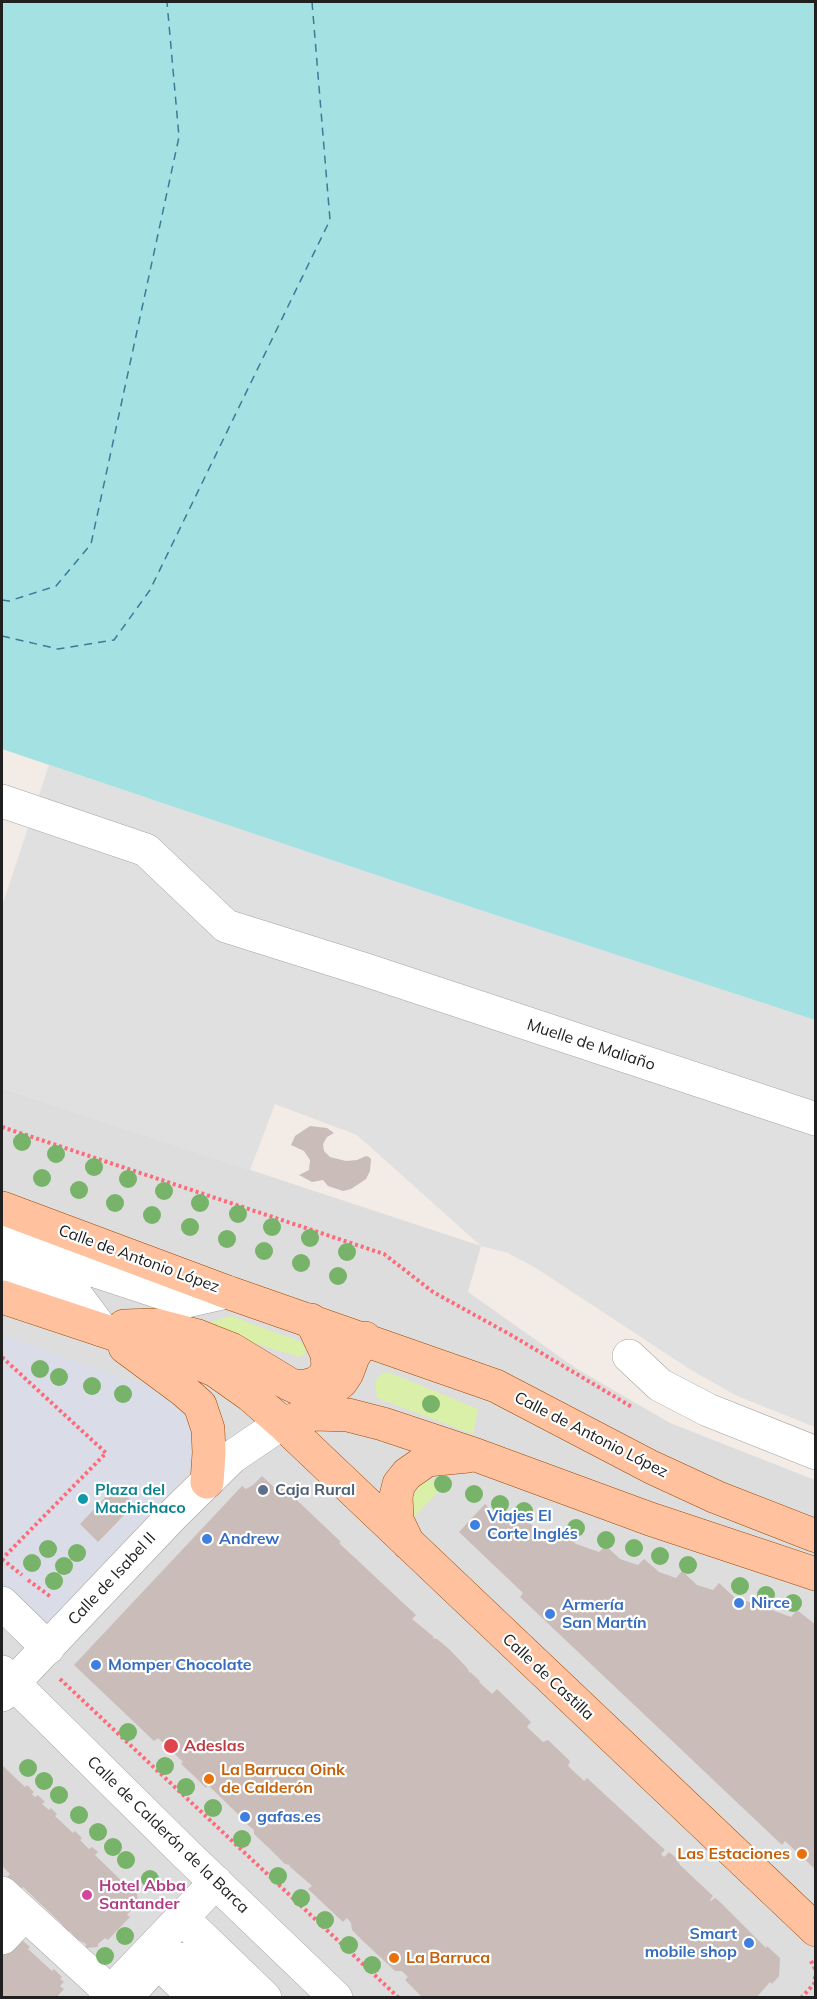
<!DOCTYPE html>
<meta charset="utf-8">
<style>
body{margin:0}
#map{position:relative;width:817px;height:1999px;overflow:hidden;background:#f2ebe6;font-family:Mulish,sans-serif}
canvas{display:block}
.frame{position:absolute;inset:0;border:3px solid #202020;pointer-events:none}
</style>
<div id="map">
<canvas width="817" height="1999"></canvas>
<div class="frame"></div>
</div>
<script>
const g = document.querySelector('canvas').getContext('2d');
g.lineJoin = 'round';
function fill(path, color) {
  g.fillStyle = color;
  g.fill(path, 'evenodd');
}
function shape(rows) {
  const path = new Path2D();
  for (const r of rows) {
    path.moveTo(r[0], r[1]);
    for (let i = 2; i < r.length; i += 2) path.lineTo(r[i], r[i + 1]);
  }
  return path;
}
function trace(path, color, width, dash) {
  g.strokeStyle = color;
  g.lineWidth = width;
  g.lineCap = dash ? 'butt' : 'round';
  g.setLineDash(dash || []);
  g.stroke(path);
}
function drawText(font, color, halo, rows, align = 'center') {
  g.font = font + ' Mulish,sans-serif';
  g.lineWidth = 4.5;
  g.setLineDash([]);
  g.textBaseline = 'middle';
  g.strokeStyle = halo;
  g.fillStyle = color;
  for (const [text, x, y, turn = 0] of rows) {
    g.save();
    g.translate(x, y);
    g.rotate((+turn || 0) * Math.PI / 180);
    g.textAlign = isNaN(turn) ? turn : align;
    if (halo) g.strokeText(text, 0, 0);
    g.fillText(text, 0, 0);
    g.restore();
  }
}
const residential = shape([
 [2,1088,481,1246,468,1292,577,1369,670,1423,815,1480,815,1997,2,1998]
]);
const grass = shape([
 [231,1316,301,1342,306,1348,305,1354,299,1357,209,1329,207,1323],
 [388,1372,478,1409,473,1434,377,1398,375,1381,382,1374],
 [431,1480,448,1482,413,1518,411,1503,415,1492,422,1484]
]);
const parking = shape([
 [49,765,486,912,815,1020,815,1427,737,1396,691,1370,536,1268,508,1253,481,1246,357,1135,275,1104,250,1170,2,1088,2,906]
]);
const plaza = shape([
 [2,1335,170,1395,195,1421,193,1467,63,1607,43,1627,24,1638,14,1638,2,1627]
]);
const water = shape([
 [2,2,815,2,815,1020,486,912,2,749]
]);
const ferry = shape([
 [2,600,9,601,56,586,91,544,179,137,167,2],
 [2,636,58,649,114,640,150,590,330,220,312,2]
]);
const building = shape([
 [310,1126,327,1128,334,1133,327,1137,323,1144,324,1151,330,1157,346,1161,357,1160,366,1156,369,1157,371,1159,370,1171,366,1179,351,1189,343,1191,328,1186,323,1180,312,1182,299,1175,309,1170,310,1160,304,1151,291,1145,295,1136],
 [262,1476,279,1492,283,1487,341,1542,339,1543,416,1615,412,1619,434,1637,432,1638,437,1639,449,1649,468,1669,469,1673,470,1672,480,1681,479,1682,492,1694,497,1689,531,1722,527,1727,543,1742,548,1740,570,1761,568,1766,582,1779,584,1781,587,1778,665,1850,661,1854,664,1857,669,1852,675,1857,680,1865,713,1896,710,1900,711,1901,715,1898,719,1901,766,1948,767,1946,780,1958,779,1976,772,1984,770,1982,756,1998,423,1998,405,1980,408,1977,402,1971,395,1971,363,1941,352,1930,351,1923,347,1918,343,1922,308,1889,312,1886,310,1884,289,1866,290,1865,285,1864,271,1850,254,1834,254,1830,243,1821,244,1820,208,1785,206,1788,194,1776,181,1764,183,1762,182,1761,158,1738,154,1741,74,1665,242,1486,246,1489,253,1485],
 [116,1486,135,1504,98,1542,80,1524],
 [485,1504,500,1518,518,1524,524,1518,538,1531,556,1537,562,1531,576,1544,599,1552,606,1546,620,1559,638,1565,644,1559,659,1572,676,1578,682,1571,697,1585,713,1590,719,1583,734,1597,752,1603,758,1596,772,1610,791,1617,797,1610,816,1625,816,1870,785,1841,782,1845,649,1719,520,1597,523,1593,459,1532],
 [2,1765,25,1787,27,1785,34,1792,32,1794,35,1797,38,1795,45,1802,42,1804,49,1810,51,1808,57,1814,55,1816,73,1833,75,1831,82,1838,80,1840,89,1849,92,1847,98,1852,95,1855,134,1893,137,1893,138,1905,134,1906,127,1915,130,1917,108,1940,105,1938,98,1944,98,1947,86,1948,86,1944,79,1940,77,1943,71,1937,73,1935,70,1931,68,1934,61,1928,63,1925,23,1887,21,1889,7,1877,10,1874,2,1866],
 [16,1938,22,1940,30,1947,28,1949,52,1971,54,1969,62,1977,60,1979,64,1982,60,1986,64,1989,56,1998,2,1998,2,1954]
]);
const path = shape([
 [2,1127,384,1254,433,1292,511,1335,632,1407],
 [2,1359,3,1358,106,1453,2,1559],
 [2,1559,22,1575],
 [28,1580,51,1597],
 [60,1679,399,1998],
 [811,1961,816,1971],
 [801,1998,814,1984,816,1972]
]);
const minor = shape([
 [2,801,146,850,226,926,366,970,816,1119],
 [2,1240,187,1301,227,1292],
 [2,1264,72,1290,102,1330],
 [629,1356,660,1385,708,1410,816,1453],
 [2,1603,48,1648],
 [2,1672,185,1853,336,1998],
 [2,1695,175,1513,232,1457,282,1423],
 [2,1893,110,1992],
 [182,1918,265,1998],
 [2,1938,24,1915],
 [149,1953,195,1998],
 [136,1986,151,1970,162,1964,184,1959,202,1967,235,1998],
 [105,1998,216,1882]
]);
const major = shape([
 [2,1208,227,1292,496,1386,651,1467,716,1497,816,1536],
 [2,1297,189,1359,216,1371,250,1395,282,1423,816,1930],
 [124,1326,155,1325,198,1336,231,1349,289,1384,302,1390,313,1393,333,1388,341,1382,347,1373,353,1357,365,1338],
 [125,1347,183,1390,200,1405,208,1429,209,1453,207,1482],
 [299,1386,306,1386,316,1383,324,1377,328,1367,327,1354,311,1320],
 [282,1423,314,1414,348,1415,383,1424,476,1455,650,1519,816,1574],
 [408,1543,397,1520,396,1496,399,1484,407,1474,427,1460,468,1456]
]);
const trees = [
 [22,1142],
 [56,1154],
 [94,1167],
 [42,1178],
 [128,1179],
 [79,1190],
 [164,1191],
 [115,1203],
 [200,1203],
 [238,1214],
 [152,1215],
 [190,1227],
 [272,1227],
 [310,1238],
 [227,1239],
 [264,1251],
 [347,1252],
 [301,1263],
 [338,1276],
 [40,1369],
 [59,1377],
 [92,1386],
 [123,1394],
 [431,1404],
 [443,1484],
 [474,1494],
 [500,1504],
 [524,1511],
 [576,1528],
 [606,1540],
 [634,1548],
 [48,1549],
 [77,1553],
 [660,1556],
 [32,1563],
 [688,1565],
 [64,1566],
 [54,1581],
 [740,1586],
 [766,1595],
 [793,1603],
 [128,1732],
 [165,1766],
 [28,1768],
 [44,1781],
 [186,1787],
 [59,1795],
 [213,1808],
 [79,1815],
 [98,1832],
 [242,1839],
 [113,1847],
 [126,1860],
 [278,1876],
 [150,1879],
 [301,1898],
 [325,1920],
 [125,1936],
 [349,1945],
 [105,1956],
 [372,1965]
];
const markers = [
 [263,1490,6,"#5c6f8a"],
 [83,1499,6,"#0f9aa8"],
 [475,1525,6,"#3f7fe0"],
 [207,1539,6,"#3f7fe0"],
 [739,1603,6,"#3f7fe0"],
 [550,1614,6,"#3f7fe0"],
 [96,1665,6,"#3f7fe0"],
 [171,1746,8,"#e0444e"],
 [209,1779,6,"#e8710a"],
 [245,1817,6,"#3f7fe0"],
 [802,1854,6,"#e8710a"],
 [87,1895,6,"#d1479c"],
 [749,1943,6,"#3f7fe0"],
 [394,1958,6,"#e8710a"]
];
const streetNames = [
 ["Muelle de Maliaño",591,1045,18],
 ["Calle de Antonio López",139,1259,20],
 ["Calle de Antonio López",591,1435,27],
 ["Calle de Isabel II",112,1579,-47],
 ["Calle de Castilla",548,1677,43],
 ["Calle de Calderón de la Barca",168,1835,44]
];
const cultureNames = [
 ["Plaza del",95,1490],
 ["Machichaco",95,1508]
];
const serviceNames = [
 ["Caja Rural",275,1490]
];
const shopNames = [
 ["Viajes El",487,1516],
 ["Corte Inglés",487,1534],
 ["Andrew",219,1539],
 ["Nirce",751,1603],
 ["Armería",562,1605],
 ["San Martín",562,1623],
 ["Momper Chocolate",108,1665],
 ["gafas.es",257,1817],
 ["Smart",737,1934,"right"],
 ["mobile shop",737,1952,"right"]
];
const healthNames = [
 ["Adeslas",184,1746]
];
const foodNames = [
 ["La Barruca Oink",221,1770],
 ["de Calderón",221,1788],
 ["Las Estaciones",790,1854,"right"],
 ["La Barruca",406,1958]
];
const hotelNames = [
 ["Hotel Abba",99,1886],
 ["Santander",99,1904]
];
fill(residential, '#dedddd');
fill(grass, '#daefa8');
fill(parking, '#e0e0e0');
fill(plaza, '#dadde8');
fill(water, '#a3e1e3');
trace(ferry, '#397c97', 1.5, [8, 6]);
fill(building, '#cabcb9');
trace(minor, '#a4a4a4', 34);
trace(major, '#9d4800', 34);
trace(path, '#ff6a79', 4, [3, 3]);
trace(minor, '#fff', 33);
trace(major, '#ffc19e', 33);
g.fillStyle = '#77b369';
for (const [x, y] of trees) {
  g.beginPath();
  g.arc(x, y, 9, 0, 2 * Math.PI);
  g.fill();
}
for (const [x, y, r, color] of markers) {
  const dot = new Path2D();
  dot.arc(x, y, r, 0, 2 * Math.PI);
  g.fillStyle = color;
  g.fill(dot);
  trace(dot, '#fff', 2);
}
drawText('16px', '#202020', '#fff', streetNames);
drawText('bold 16px', '#0d838f', '#fff', cultureNames, 'left');
drawText('bold 16px', '#4e5e75', '#fff', serviceNames, 'left');
drawText('bold 16px', '#366cbe', '#fff', shopNames, 'left');
drawText('bold 16px', '#be3a42', '#fff', healthNames, 'left');
drawText('bold 16px', '#c56008', '#fff', foodNames, 'left');
drawText('bold 16px', '#b23c85', '#fff', hotelNames, 'left');
</script>
